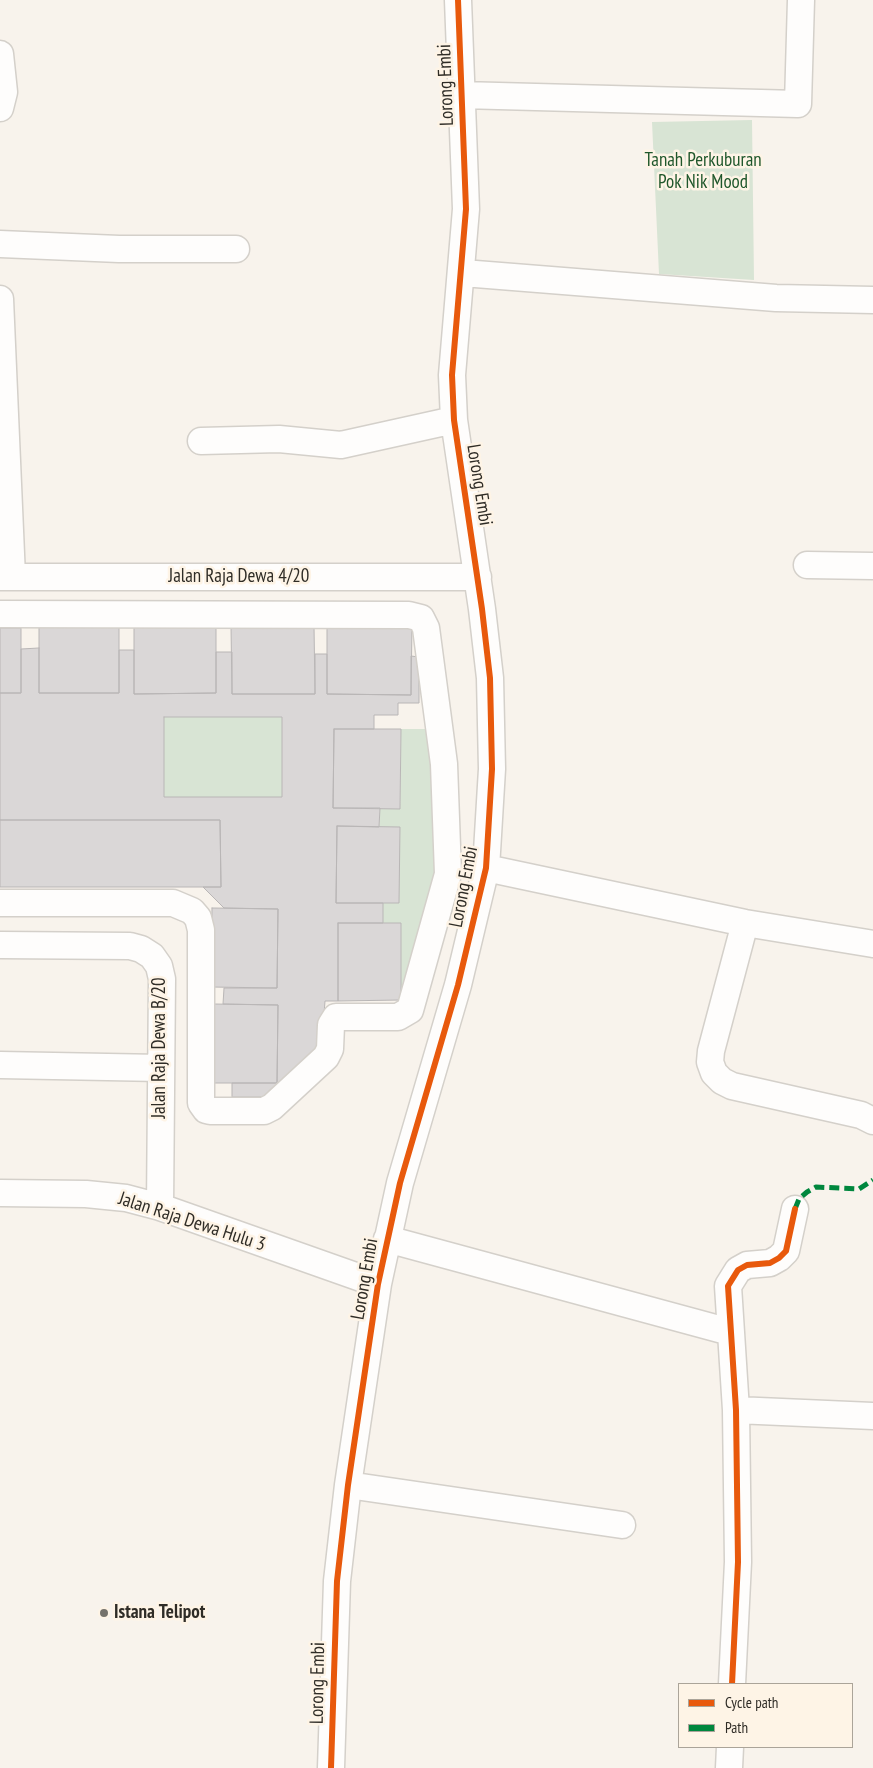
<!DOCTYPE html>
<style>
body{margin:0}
#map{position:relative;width:873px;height:1768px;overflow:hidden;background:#f8f3ec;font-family:"PT Sans Narrow",sans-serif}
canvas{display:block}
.legend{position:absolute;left:678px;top:1683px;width:175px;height:65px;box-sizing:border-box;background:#fef4e6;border:1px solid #aba499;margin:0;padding:6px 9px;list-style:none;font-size:15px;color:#2f2c26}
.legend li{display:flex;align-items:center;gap:10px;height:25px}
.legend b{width:25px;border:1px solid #aba499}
</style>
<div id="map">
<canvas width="873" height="1768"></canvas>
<ul class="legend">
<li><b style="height:6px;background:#e8590c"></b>Cycle path</li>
<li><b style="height:6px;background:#00873e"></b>Path</li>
</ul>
</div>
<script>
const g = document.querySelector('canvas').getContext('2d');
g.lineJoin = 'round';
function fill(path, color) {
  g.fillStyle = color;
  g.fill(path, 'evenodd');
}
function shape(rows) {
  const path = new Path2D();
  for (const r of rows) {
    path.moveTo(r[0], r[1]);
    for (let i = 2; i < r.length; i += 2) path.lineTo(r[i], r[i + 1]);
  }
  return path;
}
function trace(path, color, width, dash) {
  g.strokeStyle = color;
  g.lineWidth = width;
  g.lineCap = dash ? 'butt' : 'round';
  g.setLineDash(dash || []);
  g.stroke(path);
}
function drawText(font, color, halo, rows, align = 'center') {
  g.font = font + ' "PT Sans Narrow",sans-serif';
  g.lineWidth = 5;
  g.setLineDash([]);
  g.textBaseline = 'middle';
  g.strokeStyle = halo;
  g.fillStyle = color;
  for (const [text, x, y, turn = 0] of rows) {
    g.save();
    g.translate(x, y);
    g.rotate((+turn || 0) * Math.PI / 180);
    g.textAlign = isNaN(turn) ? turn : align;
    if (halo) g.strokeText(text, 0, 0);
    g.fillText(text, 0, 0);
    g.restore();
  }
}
const green = shape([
 [752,120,754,280,659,274,652,122],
 [164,717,282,717,282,797,164,797],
 [401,729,431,729,441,867,401,1000,401,923,383,923,383,903,399,903,379,827,380,808,400,808]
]);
const building = shape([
 [412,624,411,695,327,694,327,625,412,624],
 [314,625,315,694,232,694,231,626,314,625],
 [134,626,216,626,216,693,134,694,134,626],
 [39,627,119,627,119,693,39,693,39,627],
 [0,628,21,628,21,693,0,693,0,628],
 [39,648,39,693,119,693,119,650,134,650,134,694,216,693,216,652,232,652,232,694,315,694,315,654,327,654,327,694,411,695,411,656,419,657,419,703,398,703,398,715,374,715,374,729,334,729,333,808,380,808,379,827,337,826,336,903,383,903,383,923,338,923,338,1001,325,1001,322,1041,268,1097,232,1097,232,1083,277,1083,278,1005,223,1004,224,988,277,988,278,909,224,908,203,887,221,887,220,820,0,820,0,693,21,693,21,649,39,648],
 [164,717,282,717,282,797,164,797,164,717],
 [334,729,401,729,400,809,333,808,334,729],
 [0,820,220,820,221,887,0,887,0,820],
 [337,826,400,827,399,903,336,903,337,826],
 [212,908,278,909,277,988,211,987,212,908],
 [338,923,401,923,401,1000,338,1001,338,923],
 [213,1004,278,1005,277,1083,212,1083,213,1004]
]);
const minor = shape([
 [0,54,4,92,0,108],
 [461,95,798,104,801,0],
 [0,244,119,249,236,249],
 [463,273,776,298,873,300],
 [0,299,12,577],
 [201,441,279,439,341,445,454,420],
 [807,565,873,566],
 [0,577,478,577],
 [0,614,409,615,421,618,426,628,444,764,448,874,410,1010,398,1017,336,1017,331,1025,330,1049,326,1057,272,1107,264,1111,210,1111,206,1110,201,1103,201,930,198,918,192,911,173,903,0,903],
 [486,868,745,923,873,944],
 [745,923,711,1051,710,1062,714,1073,722,1081,732,1086,861,1115,873,1121],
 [0,945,130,946,141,949,152,956,159,966,162,979,160,1207],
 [0,1065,161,1068],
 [0,1193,86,1194,126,1198,160,1207,378,1284],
 [387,1239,730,1332],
 [736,1410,873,1416],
 [348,1485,622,1525],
 [732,1684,738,1562,736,1410,728,1286,738,1270,747,1265,770,1263,779,1258,786,1251,795,1209],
 [331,1768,337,1581,348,1485,378,1284,400,1183,458,985,486,868,492,769,490,678,482,609,454,420,452,375,466,209,458,0],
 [729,1768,730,1747]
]);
const quiet = shape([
 [795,1209,799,1199,807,1192,816,1187,859,1189,873,1180]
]);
const cycleway = shape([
 [732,1684,738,1562,736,1410,728,1286,738,1270,747,1265,770,1263,779,1258,786,1251,795,1209],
 [331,1768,337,1581,348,1485,378,1284,400,1183,458,985,486,868,492,769,490,678,482,609,454,420,452,375,466,209,458,0]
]);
const markers = [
 [104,1613,5,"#75726b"]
];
const streetNames = [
 ["Lorong Embi",446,85,-92],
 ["Lorong Embi",479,485,81],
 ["Jalan Raja Dewa 4/20",239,577],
 ["Lorong Embi",464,887,-79],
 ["Jalan Raja Dewa B/20",160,1048,-90],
 ["Jalan Raja Dewa Hulu 3",192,1222,18],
 ["Lorong Embi",365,1279,-80],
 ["Lorong Embi",318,1683,-89]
];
const parkNames = [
 ["Tanah Perkuburan",703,161],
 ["Pok Nik Mood",703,183]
];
const poiNames = [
 ["Istana Telipot",114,1613]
];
fill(green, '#d8e4d4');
fill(building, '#dad7d7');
trace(building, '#b9b6b6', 1);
trace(minor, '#d4d0ca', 29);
trace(minor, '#fefdfc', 26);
trace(quiet, '#00873e', 5, [10, 5]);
trace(cycleway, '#e8590c', 6);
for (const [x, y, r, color] of markers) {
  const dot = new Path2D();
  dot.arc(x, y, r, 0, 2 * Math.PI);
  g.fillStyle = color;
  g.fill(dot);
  trace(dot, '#fef4e6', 2);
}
drawText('19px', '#2f2c26', '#fef4e6', streetNames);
drawText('19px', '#1f572b', '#fef4e6', parkNames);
drawText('bold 19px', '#2f2c26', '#fef4e6', poiNames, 'left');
</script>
